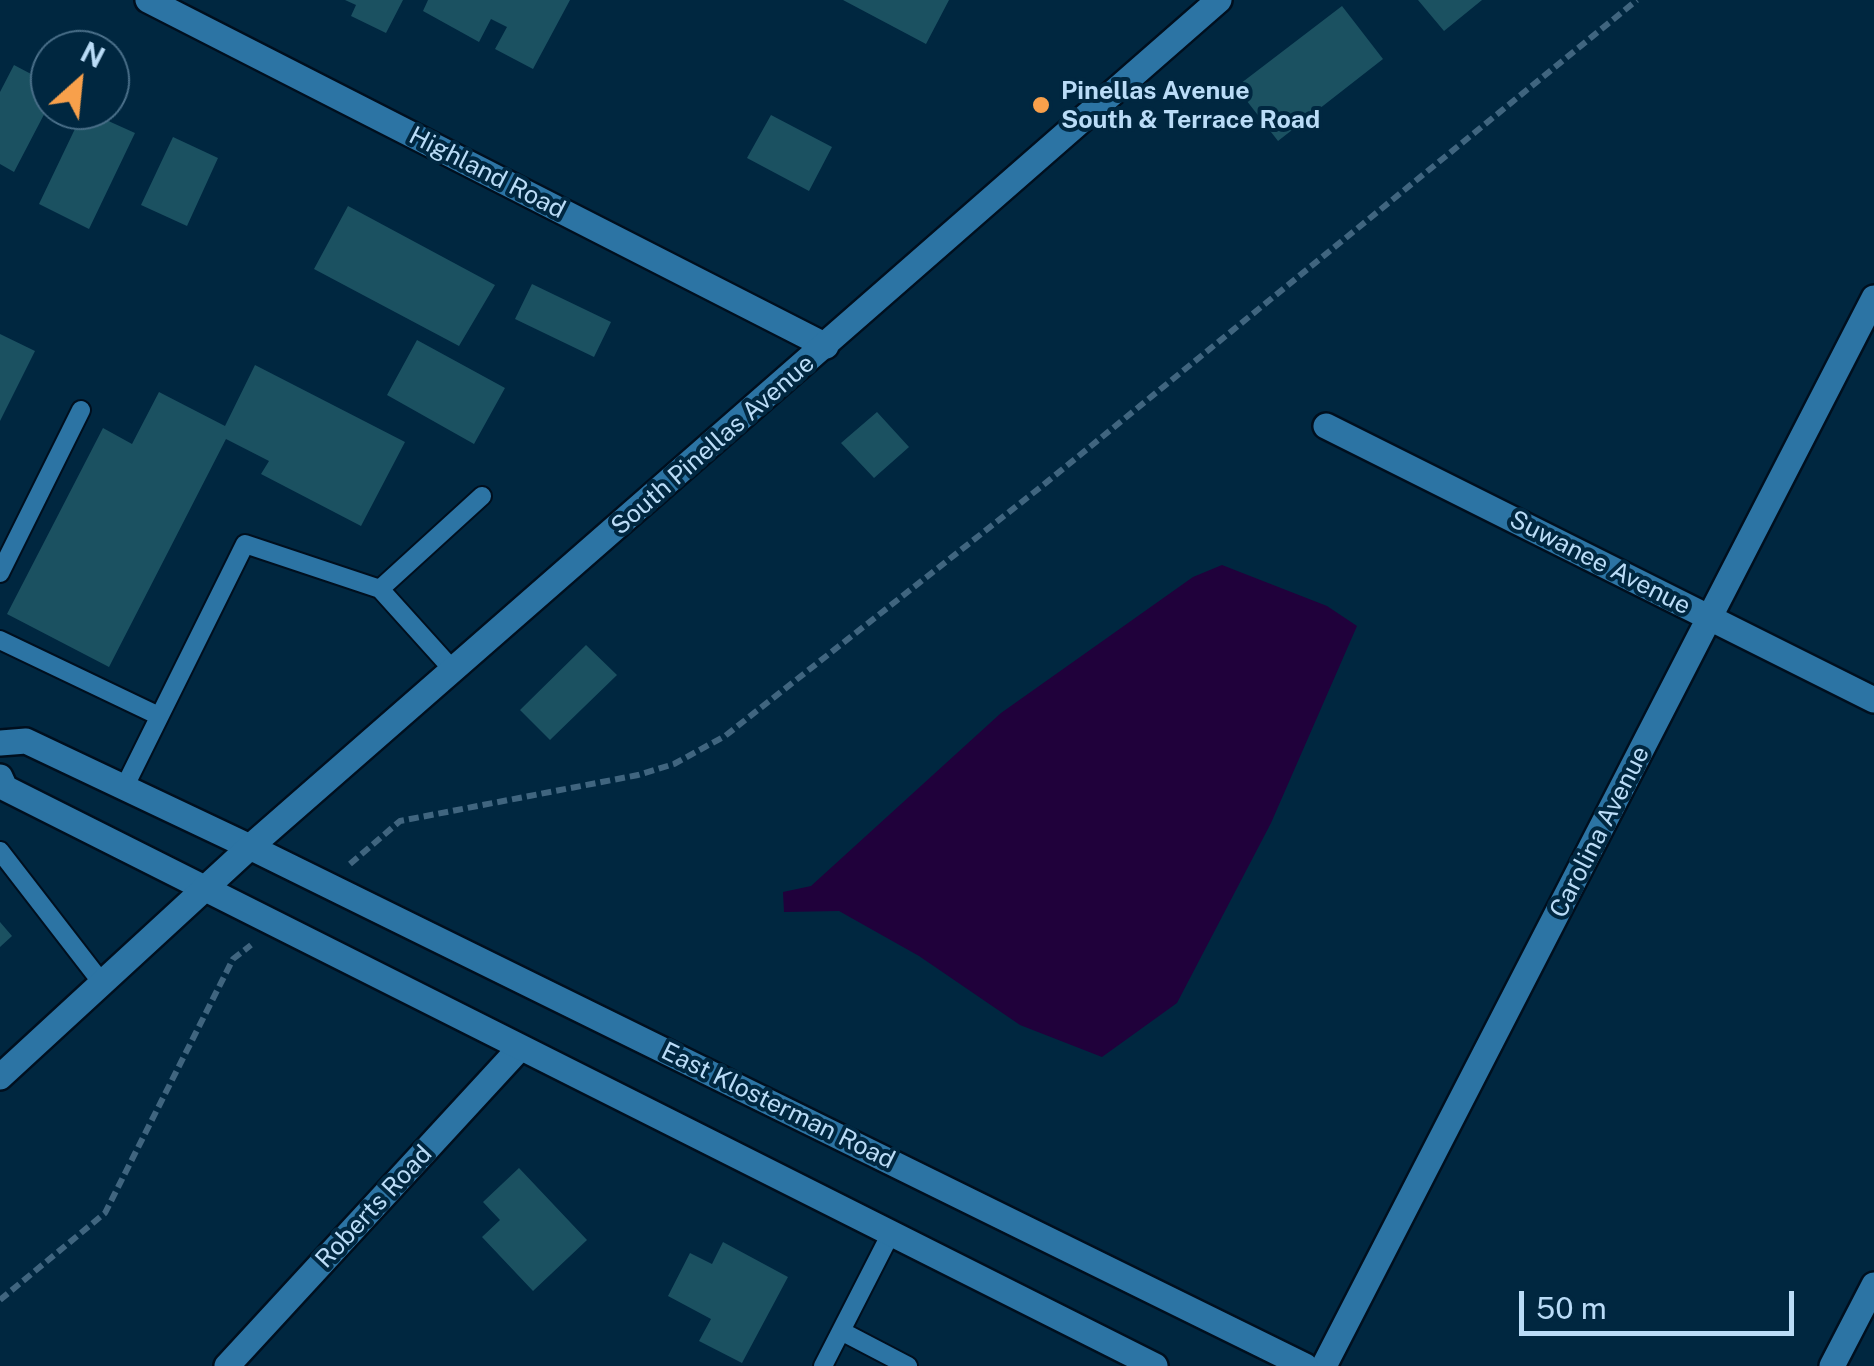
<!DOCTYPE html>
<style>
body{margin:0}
#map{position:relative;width:1874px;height:1366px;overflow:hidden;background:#002740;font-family:"Public Sans",sans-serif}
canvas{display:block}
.north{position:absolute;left:30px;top:30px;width:100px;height:100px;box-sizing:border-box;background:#002740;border:2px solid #4a6f89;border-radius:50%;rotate:27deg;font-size:28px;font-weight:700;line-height:40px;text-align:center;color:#badcf7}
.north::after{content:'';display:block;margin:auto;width:35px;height:45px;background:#f8a04b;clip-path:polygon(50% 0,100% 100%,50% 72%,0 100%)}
.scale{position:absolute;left:1519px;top:1291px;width:275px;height:45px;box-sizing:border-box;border:5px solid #badcf7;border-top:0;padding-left:12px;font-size:30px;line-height:35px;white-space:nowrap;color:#badcf7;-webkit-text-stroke:8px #002740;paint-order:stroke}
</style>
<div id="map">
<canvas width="1874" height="1366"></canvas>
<div class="north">N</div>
<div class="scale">50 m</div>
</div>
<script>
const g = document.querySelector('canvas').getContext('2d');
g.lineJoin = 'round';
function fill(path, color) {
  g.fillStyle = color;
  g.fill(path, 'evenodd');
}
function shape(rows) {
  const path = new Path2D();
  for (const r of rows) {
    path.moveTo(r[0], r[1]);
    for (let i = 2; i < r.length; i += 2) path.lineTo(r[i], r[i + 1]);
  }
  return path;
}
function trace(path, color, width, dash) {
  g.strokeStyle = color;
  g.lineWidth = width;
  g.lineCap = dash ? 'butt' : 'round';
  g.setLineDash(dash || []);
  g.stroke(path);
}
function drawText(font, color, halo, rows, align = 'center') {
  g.font = font + ' "Public Sans",sans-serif';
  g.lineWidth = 8;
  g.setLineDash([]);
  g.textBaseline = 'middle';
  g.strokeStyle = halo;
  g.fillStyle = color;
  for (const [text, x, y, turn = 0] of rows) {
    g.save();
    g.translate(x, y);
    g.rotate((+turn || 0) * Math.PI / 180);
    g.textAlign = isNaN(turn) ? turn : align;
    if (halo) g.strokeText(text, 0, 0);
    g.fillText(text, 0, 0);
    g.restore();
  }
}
const water = shape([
 [1222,565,1327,606,1357,626,1271,823,1177,1003,1102,1057,1020,1025,919,956,839,911,784,912,783,892,811,886,1001,713,1193,577]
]);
const building = shape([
 [345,0,403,0,386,33,351,16,356,5],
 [428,0,570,0,533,69,495,49,507,27,491,19,479,42,423,11],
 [843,0,949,0,926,44],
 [1418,0,1482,0,1444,31],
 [1342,6,1383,59,1278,141,1236,87],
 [14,65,50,84,50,103,14,172,0,164,0,92],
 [84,110,135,133,89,229,39,204],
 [771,115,832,147,809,191,747,158],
 [173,137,218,158,187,226,141,205],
 [348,206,495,285,459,346,314,269],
 [532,284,611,322,594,357,515,319],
 [0,334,35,351,0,421],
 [417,340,505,388,474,444,387,395],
 [255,365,405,442,361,526,261,474,269,461,226,439,109,667,7,614,103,428,132,444,159,392,225,426],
 [877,412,909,447,874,478,841,443],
 [586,645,617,675,550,740,520,710],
 [0,922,12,936,0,947],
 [519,1168,587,1240,533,1291,482,1237,500,1220,483,1202],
 [723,1242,788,1277,742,1363,699,1341,711,1319,668,1296,690,1253,712,1264]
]);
const path = shape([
 [350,864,400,821,638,775,674,764,725,736,1042,486,1637,0],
 [0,1300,105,1213,233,959,251,945]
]);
const service = shape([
 [0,573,81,410],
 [0,640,159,716],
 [453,670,380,589,482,496],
 [124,788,245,544,380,589],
 [0,851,102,983],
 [841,1331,908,1366],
 [823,1366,890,1235]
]);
const minor = shape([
 [148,0,826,346],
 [1326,426,1874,700],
 [227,1366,520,1048],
 [1324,1366,1874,298],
 [1832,1366,1874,1285]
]);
const tertiary = shape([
 [0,743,26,741,250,847],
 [0,777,5,788,204,888]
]);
const secondary = shape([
 [250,847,1305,1366],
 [204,888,1155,1366],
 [0,1077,250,847,1219,0]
]);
const markers = [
 [1041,105,10,"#f8a04b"]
];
const poiNames = [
 ["Pinellas Avenue",1061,91],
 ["South & Terrace Road",1061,120]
];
const streetNames = [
 ["Highland Road",487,173,27],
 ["South Pinellas Avenue",713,445,-41],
 ["Suwanee Avenue",1600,563,27],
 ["Carolina Avenue",1600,832,-63],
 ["East Klosterman Road",778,1106,26],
 ["Roberts Road",374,1207,-47]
];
fill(water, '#20013b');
fill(building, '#1b5161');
trace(service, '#000f1e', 22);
trace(minor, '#000f1e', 30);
trace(tertiary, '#000f1e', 30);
trace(secondary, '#000f1e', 30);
trace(path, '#40657f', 6, [10, 5]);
trace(service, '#2c74a4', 18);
trace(minor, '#2c74a4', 25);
trace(tertiary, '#2c74a4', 25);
trace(secondary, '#2c74a4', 25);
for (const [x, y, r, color] of markers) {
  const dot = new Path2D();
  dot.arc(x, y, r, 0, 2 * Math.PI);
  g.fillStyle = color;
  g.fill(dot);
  trace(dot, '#002740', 4);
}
drawText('bold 25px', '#badcf7', '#002740', poiNames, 'left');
drawText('25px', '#badcf7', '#002740', streetNames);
</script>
